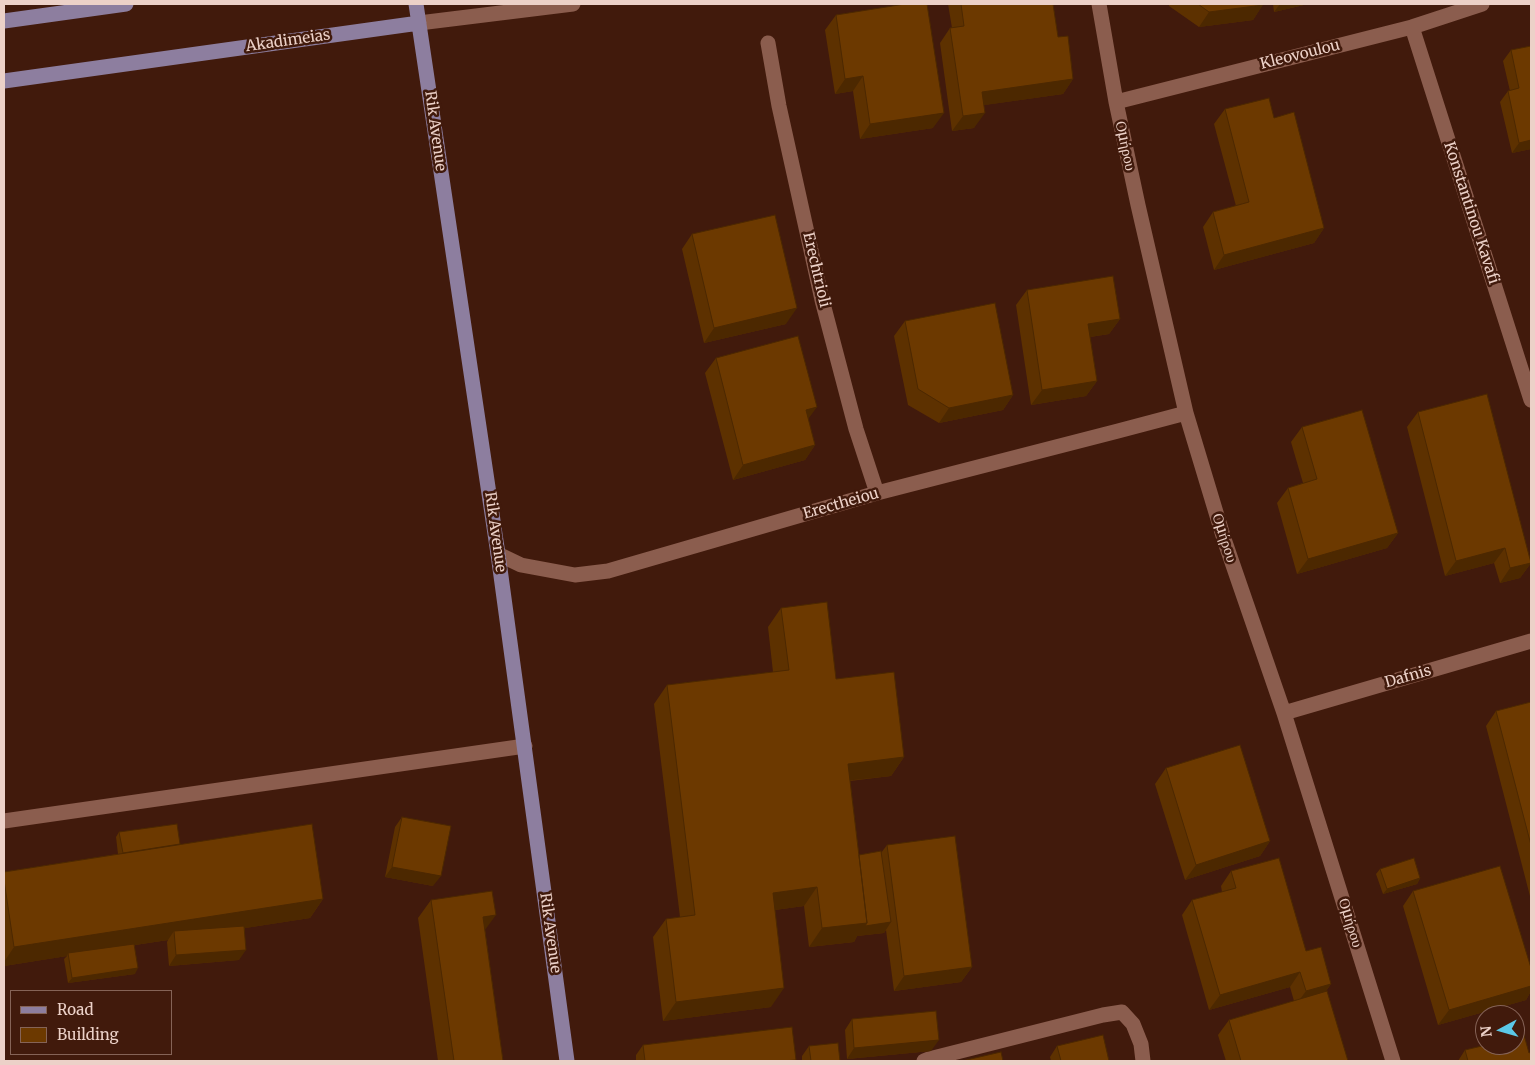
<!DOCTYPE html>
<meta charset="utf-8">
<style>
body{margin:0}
#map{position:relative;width:1535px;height:1065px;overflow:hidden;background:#411a0c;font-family:Merriweather,serif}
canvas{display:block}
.frame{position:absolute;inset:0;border:5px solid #ecd1c8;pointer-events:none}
.legend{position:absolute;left:10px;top:990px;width:162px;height:65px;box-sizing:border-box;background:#411a0c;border:1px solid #856357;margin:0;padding:6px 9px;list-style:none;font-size:15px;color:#ecd1c8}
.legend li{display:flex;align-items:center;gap:10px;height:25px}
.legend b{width:25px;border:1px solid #856357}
.north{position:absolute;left:1475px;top:1005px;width:50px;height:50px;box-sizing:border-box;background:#411a0c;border:1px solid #856357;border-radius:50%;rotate:264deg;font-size:14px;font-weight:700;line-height:20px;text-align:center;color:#ecd1c8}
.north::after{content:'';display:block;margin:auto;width:18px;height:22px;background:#5bc8e7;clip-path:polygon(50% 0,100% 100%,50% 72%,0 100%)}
</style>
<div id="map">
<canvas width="1535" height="1065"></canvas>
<div class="frame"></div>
<ul class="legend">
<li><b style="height:6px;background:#8d7e9f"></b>Road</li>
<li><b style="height:14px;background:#6c3900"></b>Building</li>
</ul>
<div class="north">N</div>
</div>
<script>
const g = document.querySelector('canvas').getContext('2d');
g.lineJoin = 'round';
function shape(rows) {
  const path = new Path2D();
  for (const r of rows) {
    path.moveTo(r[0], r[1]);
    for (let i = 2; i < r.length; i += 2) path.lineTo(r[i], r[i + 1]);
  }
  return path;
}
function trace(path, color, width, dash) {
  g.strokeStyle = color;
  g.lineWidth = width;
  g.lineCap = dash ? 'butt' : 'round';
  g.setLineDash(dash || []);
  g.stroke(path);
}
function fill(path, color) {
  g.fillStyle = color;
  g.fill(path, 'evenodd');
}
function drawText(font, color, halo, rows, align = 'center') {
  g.font = font + ' Merriweather,serif';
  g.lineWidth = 5;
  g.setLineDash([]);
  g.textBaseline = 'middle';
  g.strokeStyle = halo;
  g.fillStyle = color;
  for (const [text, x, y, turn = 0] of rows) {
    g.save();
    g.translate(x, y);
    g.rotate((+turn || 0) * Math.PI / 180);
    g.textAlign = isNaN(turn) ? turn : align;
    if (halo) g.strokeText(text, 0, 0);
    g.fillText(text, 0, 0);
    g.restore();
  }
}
const minor = shape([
 [1099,4,1116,102,1138,205,1186,413,1224,539,1284,713,1393,1061],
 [419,23,573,4],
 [1412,27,1531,400],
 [768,43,779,106,822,300,856,429,877,493],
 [1116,102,1412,27,1482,4],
 [498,554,521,565,575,575,608,571,877,493,1118,431,1186,413],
 [1284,713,1531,641],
 [4,821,525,746],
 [924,1061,929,1059,1103,1015,1122,1012,1133,1024,1141,1044,1143,1061]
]);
const major = shape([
 [416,4,498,554,567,1061],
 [4,21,126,4],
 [4,81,419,23]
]);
const wall = shape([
 [948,4,1053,4,1058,37,1073,79,1063,94,984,105,974,128,952,131,940,43,950,28,952,28],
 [1169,4,1263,4,1253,20,1199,27,1169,6],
 [1273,4,1308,4,1274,12],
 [836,15,933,128,860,139,853,91,835,94,825,30],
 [1531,46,1531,149,1512,153,1500,102,1508,91,1510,91,1503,61,1511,50],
 [1225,109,1274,118,1324,228,1314,243,1214,270,1203,227,1213,212,1236,206,1214,124],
 [692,234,786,324,704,343,682,249],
 [1027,290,1120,319,1109,334,1090,337,1097,381,1086,396,1031,405,1016,305],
 [905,321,1013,395,1003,410,939,423,908,405,894,336],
 [716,358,808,419,815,445,805,460,733,480,705,373],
 [1418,412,1531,563,1520,578,1500,583,1494,563,1445,576,1407,427],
 [1302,427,1398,533,1387,548,1297,574,1277,503,1288,488,1303,483,1291,442],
 [781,608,836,679,904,757,891,776,850,781,859,855,881,853,887,845,972,967,961,982,894,991,886,930,884,933,857,936,854,942,809,947,804,906,775,910,771,1007,663,1021,653,937,666,919,680,917,654,704,667,685,773,672,768,627],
 [1531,702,1531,900,1486,726,1496,711],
 [1166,768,1270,841,1260,856,1185,880,1155,784],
 [402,817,433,886,385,877,395,827],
 [119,832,180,844,323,899,310,918,245,928,239,960,169,966,167,942,168,940,135,945,135,974,68,983,64,959,67,956,4,966,4,872,118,854,116,837],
 [1380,869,1420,878,1417,884,1383,894,1376,874],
 [1231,871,1306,951,1331,984,1326,991,1348,1061,1226,1061,1218,1035,1229,1020,1294,1001,1290,987,1209,1010,1182,915,1192,900,1222,892,1221,886],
 [1413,891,1531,968,1531,991,1526,1000,1438,1025,1403,906],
 [431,900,485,930,503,1061,438,1061,418,918],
 [852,1019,931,1051,847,1059,845,1030],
 [643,1045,795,1061,636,1061,636,1055],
 [809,1046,840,1061,802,1061,802,1056],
 [1057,1046,1109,1061,1051,1061,1050,1057],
 [1465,1050,1529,1053,1531,1061,1458,1061]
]);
const shadedWall = shape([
 [1280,4,1308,4,1274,12],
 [1263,5,1253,20,1199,27,1209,12],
 [863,76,853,91,835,94,845,79],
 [1073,79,1063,94,971,107,982,92],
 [944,113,933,128,860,139,870,124],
 [985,113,974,128,952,131,963,116],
 [1531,140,1531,149,1512,153,1519,143],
 [1324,228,1314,243,1214,270,1224,255],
 [797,308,786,324,704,343,714,328],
 [1120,319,1109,334,1077,339,1088,324],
 [1097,381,1086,396,1031,405,1042,390],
 [1013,395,1003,410,939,423,949,408],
 [817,407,806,422,806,410],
 [815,445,805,460,733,480,743,465],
 [1398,533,1387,548,1297,574,1308,559],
 [1505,548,1494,563,1445,576,1456,561],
 [1531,563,1520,578,1500,583,1510,568],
 [904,757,891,776,835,782,848,764],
 [1270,841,1260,856,1185,880,1196,865],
 [392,867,441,876,433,886,385,877],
 [1420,878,1417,884,1383,894,1387,889],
 [817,887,804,906,760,912,773,893],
 [323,899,310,918,175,939,174,931,168,940,68,955,68,953,67,956,4,966,4,962,14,947],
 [496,915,482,934,483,917],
 [891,922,884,933,857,936,854,942,809,947,822,928,867,923],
 [246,950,239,960,169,966,176,955],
 [972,967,961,982,894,991,904,976],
 [138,968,135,974,68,983,72,978],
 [1300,972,1290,987,1209,1010,1220,995],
 [1331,984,1320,999,1295,1006,1306,991],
 [1531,986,1531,991,1526,1000,1438,1025,1449,1010],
 [784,988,771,1007,663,1021,676,1002],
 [939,1040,931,1051,847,1059,854,1048]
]);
const building = shape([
 [905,4,927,4,944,113,870,124,863,76,845,79,836,15,905,4],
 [961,4,1053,4,1058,37,1068,36,1073,79,982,92,985,113,963,116,950,28,964,26,961,4],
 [1198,4,1263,4,1263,5,1209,12,1198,4],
 [1531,46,1531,140,1519,143,1508,91,1519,88,1511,50,1531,46],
 [1269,98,1274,118,1294,112,1324,228,1224,255,1213,212,1249,202,1225,109,1269,98],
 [775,215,797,308,714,328,692,234,775,215],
 [1113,276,1120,319,1088,324,1097,381,1042,390,1027,290,1113,276],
 [995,303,1013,395,949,408,918,389,905,321,995,303],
 [798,336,817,407,806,410,815,445,743,465,716,358,798,336],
 [1487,394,1531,563,1510,568,1505,548,1456,561,1418,412,1487,394],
 [1362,410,1398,533,1308,559,1288,488,1317,479,1302,427,1362,410],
 [827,602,836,679,894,672,904,757,848,764,867,923,822,928,817,887,773,893,784,988,676,1002,666,919,695,915,667,685,789,670,781,608,827,602],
 [1531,702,1531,845,1496,711,1531,702],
 [1240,745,1270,841,1196,865,1166,768,1240,745],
 [402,817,451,826,441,876,392,867,402,817],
 [177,824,180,844,123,853,119,832,177,824],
 [312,824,323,899,14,947,4,880,4,872,312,824],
 [955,836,972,967,904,976,887,845,955,836],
 [881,851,891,922,865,926,867,923,859,855,881,851],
 [1279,858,1306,951,1321,947,1331,984,1306,991,1300,972,1220,995,1192,900,1236,888,1231,871,1279,858],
 [1414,858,1420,878,1387,889,1380,869,1414,858],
 [1500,866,1531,968,1531,986,1449,1010,1413,891,1500,866],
 [492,891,496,915,483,917,503,1061,454,1061,431,900,492,891],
 [244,926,246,950,176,955,174,931,244,926],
 [134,944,138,968,72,978,68,953,134,944],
 [1327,991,1348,1061,1241,1061,1229,1020,1327,991],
 [936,1011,939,1040,854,1048,852,1019,936,1011],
 [792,1027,796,1060,783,1061,645,1061,643,1045,792,1027],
 [1103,1035,1109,1061,1061,1061,1057,1046,1103,1035],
 [1524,1035,1529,1053,1531,1052,1531,1061,1468,1061,1465,1050,1486,1045,1515,1045,1515,1038,1524,1035],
 [838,1043,840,1061,811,1061,809,1046,838,1043],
 [1001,1052,1003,1061,962,1061,1001,1052]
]);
const streetNames = [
 ["Akadimeias",288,41,-8],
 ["Kleovoulou",1300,55,-14],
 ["Rik Avenue",435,131,82],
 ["Ομήρου",1125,146,78],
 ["Konstantinou Kavafi",1471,213,72],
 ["Erechtrioli",816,270,77],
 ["Erectheiou",841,504,-16],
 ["Rik Avenue",495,532,82],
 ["Ομήρου",1224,538,72],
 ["Dafnis",1408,677,-16],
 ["Ομήρου",1350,923,73],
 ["Rik Avenue",550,933,82]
];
trace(minor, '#8b5d4e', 15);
trace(major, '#8d7e9f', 15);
fill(wall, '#5d3100');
fill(shadedWall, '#4c2800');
fill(building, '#6c3900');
trace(building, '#4c2800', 1);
drawText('15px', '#ecd1c8', '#411a0c', streetNames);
</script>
